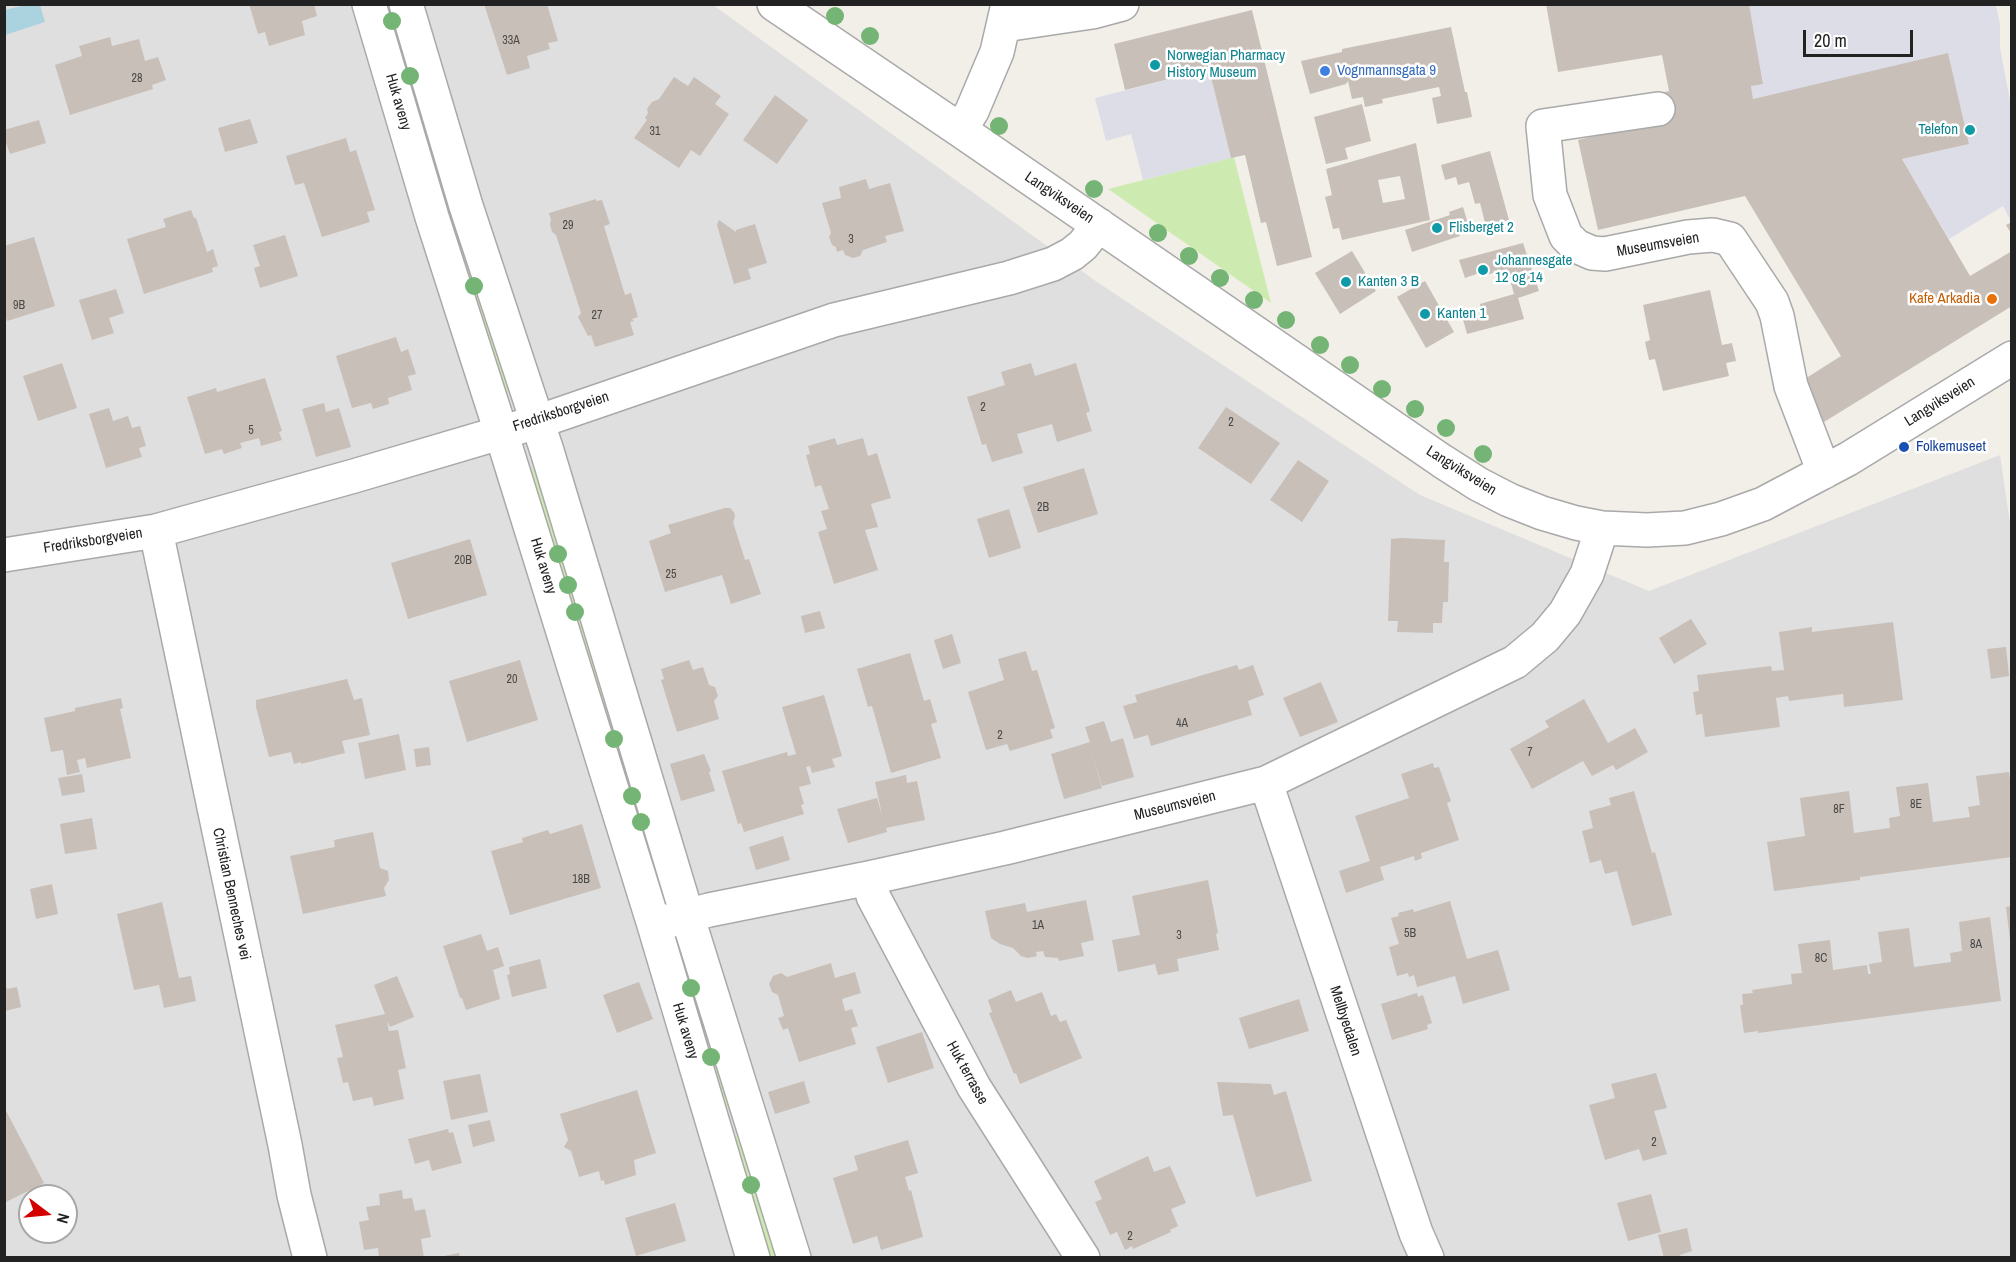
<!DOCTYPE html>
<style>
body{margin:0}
#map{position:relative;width:2016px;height:1262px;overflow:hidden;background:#f2efe9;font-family:"Archivo Narrow",sans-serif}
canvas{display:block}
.frame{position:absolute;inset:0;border:6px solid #222;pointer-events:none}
.north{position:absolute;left:18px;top:1184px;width:60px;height:60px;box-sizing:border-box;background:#fff;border:2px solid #a7a7a7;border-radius:50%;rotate:106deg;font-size:16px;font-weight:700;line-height:24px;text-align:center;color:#222}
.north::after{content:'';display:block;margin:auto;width:21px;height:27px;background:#d40000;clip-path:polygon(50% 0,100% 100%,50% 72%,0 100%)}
.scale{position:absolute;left:1803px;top:30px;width:110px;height:27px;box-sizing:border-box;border:3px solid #222;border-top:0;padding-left:8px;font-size:18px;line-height:21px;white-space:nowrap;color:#222;-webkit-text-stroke:4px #fff;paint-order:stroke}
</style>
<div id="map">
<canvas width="2016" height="1262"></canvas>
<div class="frame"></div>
<div class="north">N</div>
<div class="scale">20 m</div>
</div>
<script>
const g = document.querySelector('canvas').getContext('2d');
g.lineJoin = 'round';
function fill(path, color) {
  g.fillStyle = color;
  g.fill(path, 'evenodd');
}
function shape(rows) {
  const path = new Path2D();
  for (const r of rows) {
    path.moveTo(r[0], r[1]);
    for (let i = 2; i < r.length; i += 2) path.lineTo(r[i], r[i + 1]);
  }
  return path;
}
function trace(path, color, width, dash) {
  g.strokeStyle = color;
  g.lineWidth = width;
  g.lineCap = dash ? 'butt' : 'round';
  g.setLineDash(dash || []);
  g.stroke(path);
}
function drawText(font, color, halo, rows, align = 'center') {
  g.font = font + ' "Archivo Narrow",sans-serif';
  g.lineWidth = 5;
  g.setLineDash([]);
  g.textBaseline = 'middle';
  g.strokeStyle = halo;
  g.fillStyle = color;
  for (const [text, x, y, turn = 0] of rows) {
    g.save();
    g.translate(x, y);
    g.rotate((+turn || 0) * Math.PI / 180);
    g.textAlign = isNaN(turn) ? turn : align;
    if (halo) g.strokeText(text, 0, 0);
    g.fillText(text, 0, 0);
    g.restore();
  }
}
const residential = shape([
 [5,5,713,5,1097,282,1420,495,1649,591,2000,455,2012,537,2011,1257,5,1258],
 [30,1196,66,1196,66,1232,30,1232]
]);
const grass = shape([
 [383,5,394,5,510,391,508,393,502,391],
 [1234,157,1271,303,1108,189],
 [534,468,537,469,661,887,660,888,529,470],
 [680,949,731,1105,727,1107,724,1107,677,952],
 [737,1136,740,1136,779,1257,769,1257,734,1139]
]);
const plaza = shape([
 [1749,5,1996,5,2000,24,2000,48,2011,106,2011,221,2003,206,1949,239,1902,159,1969,144,1948,54,1753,99,1751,86,1763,83],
 [1209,69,1231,158,1143,180,1131,134,1106,141,1095,98]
]);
const water = shape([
 [25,5,40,5,45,22,5,35,5,10]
]);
const building = shape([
 [249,4,314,4,317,16,302,21,305,35,269,46,265,32,258,34],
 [484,4,547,4,558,41,548,43,550,49,527,56,530,68,507,75],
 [1546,4,1749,4,1763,84,1751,86,1753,99,1948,53,1969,144,1902,159,1970,276,2012,251,2012,306,1824,422,1800,382,1841,356,1745,196,1598,230,1578,140,1666,119,1661,93,1669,91,1662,55,1558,72],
 [1252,10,1312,257,1277,266,1266,222,1261,223,1245,155,1231,158,1209,69,1125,90,1114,44],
 [1451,27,1465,92,1467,92,1472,117,1437,124,1432,98,1441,96,1439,87,1382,99,1383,103,1365,107,1363,97,1352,99,1348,81,1346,84,1310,94,1301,61,1342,52,1342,49],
 [110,37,112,46,139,39,145,61,158,57,166,80,152,85,153,89,70,115,55,65,82,56,79,46],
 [674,77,688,86,694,77,721,96,715,104,729,114,700,156,691,150,679,168,634,138,647,120,645,118,648,113,647,109,652,102,659,99],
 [775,95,808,120,777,164,743,140],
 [1362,104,1371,141,1345,148,1348,159,1326,164,1314,117],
 [250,119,258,143,225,152,218,128],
 [39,120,46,143,10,154,4,137,4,130],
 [1973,126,1974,132,1968,133,1967,127],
 [346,138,350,152,356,150,375,210,367,212,370,222,322,237,304,183,295,185,286,156],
 [1416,143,1430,220,1342,240,1339,228,1333,229,1325,197,1332,195,1326,169],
 [1400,176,1405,199,1383,203,1378,180],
 [1490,151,1509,220,1486,227,1480,203,1475,204,1469,182,1458,185,1456,177,1445,180,1441,165],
 [866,179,869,189,890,183,904,231,885,236,887,242,863,250,860,256,853,258,845,255,843,250,837,252,836,247,832,245,829,237,831,233,822,203,841,198,839,187],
 [596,199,596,201,602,200,610,224,604,226,625,295,631,293,638,317,632,319,634,321,630,322,634,335,595,347,591,335,588,336,578,317,581,313,556,235,552,232,550,224,551,220,549,213],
 [1463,207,1469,227,1458,231,1460,236,1412,252,1405,230,1450,215,1449,212],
 [191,210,194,218,196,218,207,252,213,249,218,266,212,268,213,272,144,294,127,239,166,227,163,219],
 [719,220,736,232,736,230,755,224,767,263,748,269,751,279,734,284,717,225],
 [2012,222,2012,235,2006,225],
 [285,235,298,276,260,288,254,268,260,266,253,245],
 [34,237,55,306,7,321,4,311,4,246],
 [1523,243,1539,291,1518,298,1524,319,1467,334,1463,319,1483,316,1480,304,1514,294,1507,269,1486,275,1485,271,1465,278,1459,260],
 [1352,251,1376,291,1340,314,1315,273],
 [1425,281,1454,332,1426,348,1397,297],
 [116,289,124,313,109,318,114,333,92,340,79,300],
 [1710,290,1722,345,1732,343,1736,361,1726,363,1729,376,1663,391,1655,359,1649,360,1645,342,1650,340,1643,305],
 [396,337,401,352,408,349,416,374,408,376,412,390,388,398,389,404,373,409,371,403,352,408,336,356],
 [62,363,77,408,38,421,23,376],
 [1031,363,1035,376,1076,363,1090,411,1086,413,1092,431,1057,442,1052,424,1017,434,1023,453,992,462,986,444,982,445,967,397,1005,385,1001,372],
 [265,378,282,431,279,432,282,440,261,446,259,438,240,443,242,448,224,454,222,449,205,454,187,397,216,388,217,392],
 [324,403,326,412,339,408,351,447,316,457,302,409],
 [1226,407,1280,443,1251,484,1198,448],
 [109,408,113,421,128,416,132,428,140,426,146,446,139,448,142,457,106,468,89,414],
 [835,438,837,445,863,438,868,456,877,453,891,498,871,504,878,527,865,530,878,570,834,584,818,532,827,529,821,511,829,509,821,485,815,487,806,455,810,454,808,446],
 [1298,460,1329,481,1302,522,1270,500],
 [1084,468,1098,514,1038,533,1023,487],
 [725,508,730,508,734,512,735,517,733,522,745,560,749,559,761,594,731,604,722,575,665,592,649,541,671,533,668,525],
 [1009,509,1021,548,989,558,977,519],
 [1401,538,1445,540,1444,562,1449,562,1448,602,1443,602,1442,623,1433,623,1433,633,1397,632,1398,621,1388,621,1391,539],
 [470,539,487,595,408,619,391,563],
 [820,611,825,628,805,633,801,616],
 [1691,619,1707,644,1674,664,1659,638],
 [1893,622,1903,700,1844,707,1843,694,1789,701,1788,696,1776,698,1780,727,1705,737,1702,714,1696,715,1693,692,1699,691,1697,675,1771,666,1772,671,1784,670,1779,632,1812,627,1812,632],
 [952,634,961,663,943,669,934,640],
 [2006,647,2009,676,1991,679,1987,649],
 [1026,651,1032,671,1037,670,1055,728,1050,730,1053,738,1010,751,1007,744,986,750,968,692,1004,680,998,659],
 [910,653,924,701,930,699,937,722,931,724,941,758,891,773,872,706,868,707,857,669],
 [520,660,538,720,467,742,449,681],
 [689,660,693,670,703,667,709,685,715,687,718,696,714,701,719,719,677,732,661,680,664,679,661,669],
 [1237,665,1239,670,1253,665,1264,695,1248,701,1252,715,1151,746,1148,735,1134,739,1123,706,1137,702,1135,695],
 [347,679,354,700,362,698,370,735,342,741,345,753,301,764,301,762,294,764,291,752,269,757,256,707,256,700],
 [1321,682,1338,722,1300,737,1283,698],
 [824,695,842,756,832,759,835,767,812,773,810,766,806,767,811,784,799,787,804,804,801,805,804,814,744,832,741,823,738,824,722,771,787,752,788,756,796,754,782,707],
 [121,698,123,708,120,709,131,758,87,768,85,758,77,760,80,772,67,775,63,750,51,752,44,718,75,711,75,708],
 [1584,699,1608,743,1635,728,1648,752,1616,770,1613,765,1592,776,1583,761,1532,789,1510,749,1549,727,1545,721],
 [1104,721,1111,742,1123,738,1134,777,1102,786,1090,746,1102,788,1064,799,1051,754,1090,742,1085,727],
 [399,734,406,770,365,779,358,743],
 [429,747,431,765,416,767,414,749],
 [704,754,711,771,709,772,715,791,681,801,670,764],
 [1433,763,1434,768,1439,767,1451,801,1447,803,1459,840,1421,853,1422,858,1415,861,1414,856,1380,867,1384,880,1346,893,1339,871,1370,861,1355,816,1409,798,1401,774],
 [2009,772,2012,794,2012,857,1860,877,1860,880,1774,891,1767,842,1805,836,1800,798,1849,791,1854,833,1890,828,1889,818,1900,816,1896,787,1928,783,1933,822,1970,817,1968,807,1980,805,1976,776],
 [82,774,85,792,62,796,58,778],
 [906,775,907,783,917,781,925,820,886,828,887,832,848,843,837,809,877,798,882,815,875,782],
 [1634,791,1652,853,1655,852,1672,915,1632,926,1617,871,1605,874,1601,860,1590,863,1582,831,1593,828,1589,811,1611,805,1609,798],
 [92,818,97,849,65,854,60,824],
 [582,824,601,888,510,915,491,851,523,842,522,838,548,830,550,834],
 [373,832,380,868,388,871,389,880,384,888,386,896,303,914,290,856,335,847,334,840],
 [783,836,790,860,756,870,749,847],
 [1208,880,1218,933,1216,934,1219,950,1177,959,1179,971,1158,975,1155,964,1118,972,1112,940,1140,935,1132,896],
 [52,884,58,914,36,919,30,889],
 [1086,900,1094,940,1081,943,1084,956,1059,961,1058,958,1045,957,1043,951,1036,952,1037,956,1028,958,1021,956,1013,948,1000,944,991,938,985,911,1025,903,1027,912],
 [1450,901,1467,959,1498,950,1510,990,1463,1004,1455,976,1417,987,1414,975,1409,977,1408,973,1397,976,1389,947,1399,944,1391,918,1399,916,1398,913,1413,909,1414,912],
 [162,902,179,978,191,976,196,1001,164,1008,159,985,134,990,117,914],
 [2012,906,2012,940,2010,940,2006,907],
 [1990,917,2001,1001,1758,1033,1758,1031,1744,1033,1740,1005,1743,1005,1742,994,1753,993,1752,990,1792,984,1791,974,1802,973,1798,944,1830,940,1833,970,1867,965,1868,974,1871,974,1869,964,1882,962,1878,932,1909,928,1914,967,1951,962,1950,953,1962,951,1959,922],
 [481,934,487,951,498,947,504,966,493,970,500,999,466,1010,462,998,460,998,443,946],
 [540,959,547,988,512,997,507,975,510,974,509,967],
 [831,963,835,978,855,972,861,993,842,999,845,1011,852,1009,858,1026,851,1028,856,1044,799,1062,788,1028,783,1030,778,1018,784,1016,778,995,772,992,769,984,773,976,781,973,787,977],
 [397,976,414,1017,390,1027,387,1021,389,1031,398,1030,406,1068,398,1070,404,1099,374,1106,372,1097,353,1101,348,1082,343,1083,337,1058,343,1057,335,1025,385,1014,374,985],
 [639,982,653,1019,617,1033,603,995],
 [5,984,7,989,17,987,21,1007,5,1011],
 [1011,990,1016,1002,1042,992,1051,1016,1056,1014,1060,1022,1066,1020,1082,1058,1020,1084,1016,1073,1014,1074,989,1013,992,1012,988,1000],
 [1417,993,1418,997,1423,995,1432,1023,1427,1025,1428,1029,1392,1040,1381,1004],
 [1299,999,1309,1031,1249,1049,1239,1018],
 [922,1032,934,1068,888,1083,876,1047],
 [1656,1073,1667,1108,1654,1111,1667,1154,1643,1161,1639,1149,1605,1160,1589,1105,1615,1098,1611,1084],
 [480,1074,488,1112,451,1120,443,1081],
 [804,1081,810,1103,775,1114,768,1092],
 [1217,1082,1271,1084,1274,1095,1286,1091,1312,1181,1256,1197,1233,1115,1223,1116],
 [637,1090,656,1153,634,1160,636,1175,605,1185,604,1180,601,1181,599,1171,579,1177,571,1151,564,1147,568,1140,560,1114],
 [4,1107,44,1183,4,1203],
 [490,1120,495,1141,473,1147,468,1125],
 [448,1129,449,1133,453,1132,462,1163,432,1171,429,1160,415,1164,408,1139],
 [908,1140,918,1173,905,1177,909,1191,911,1190,923,1237,881,1250,877,1236,853,1244,833,1178,858,1170,854,1156],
 [1148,1156,1154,1172,1170,1166,1186,1203,1171,1209,1178,1226,1170,1230,1171,1232,1133,1249,1132,1246,1125,1250,1117,1232,1110,1235,1095,1202,1102,1199,1094,1181],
 [402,1190,403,1199,412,1198,415,1211,425,1209,431,1237,421,1239,424,1258,379,1258,378,1248,364,1250,359,1222,369,1220,366,1207,380,1205,379,1194],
 [1651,1194,1661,1232,1628,1241,1617,1203],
 [675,1203,686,1241,636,1256,625,1218],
 [1687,1228,1692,1251,1680,1255,1681,1258,1664,1258,1658,1235],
 [459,1253,460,1258,444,1258,444,1256]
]);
const minor = shape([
 [369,4,432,217,501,432,654,925,753,1258],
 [406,4,466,206,547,451,687,915,794,1258],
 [774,4,960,130,1442,461,1478,484,1509,500,1542,513,1576,523,1602,528,1647,530,1685,528,1721,519,1763,504,1848,459,2012,358],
 [1004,25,1092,12,1122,4],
 [1658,109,1543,126,1550,195,1566,236,1576,246,1592,253,1605,254,1688,237,1713,235,1730,239,1772,302,1777,316,1791,386,1824,472],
 [960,130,972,111,997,52,1008,4],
 [156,531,285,1145,294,1195,310,1258],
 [4,555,156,531,354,476,537,422,834,320,1009,278,1053,264,1072,254,1083,245,1099,225],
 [1266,783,1416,1233,1427,1258],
 [869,878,873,896,974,1087,1083,1258],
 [665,922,709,910,869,878,1005,848,1266,783,1515,662,1545,637,1565,613,1587,574,1602,528]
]);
const trees = [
 [835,16],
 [392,21],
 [870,36],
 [410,76],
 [999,126],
 [1094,189],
 [1158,233],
 [1189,256],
 [1220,278],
 [474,286],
 [1254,300],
 [1286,320],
 [1320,345],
 [1350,365],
 [1382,389],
 [1415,409],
 [1446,428],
 [1483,454],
 [558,554],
 [568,585],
 [575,612],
 [614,739],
 [632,796],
 [641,822],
 [691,988],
 [711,1057],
 [751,1185]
];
const markers = [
 [1155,65,6,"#0f9aa8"],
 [1325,71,6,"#3f7fe0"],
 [1970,130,6,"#0f9aa8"],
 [1437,228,6,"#0f9aa8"],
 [1483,270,6,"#0f9aa8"],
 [1346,282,6,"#0f9aa8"],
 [1992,299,6,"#e8710a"],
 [1425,314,6,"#0f9aa8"],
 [1904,447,6,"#1a4fb4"]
];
const numberNames = [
 ["33A",511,41],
 ["28",137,79],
 ["31",655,132],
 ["29",568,226],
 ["3",851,240],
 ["9B",19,306],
 ["27",597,316],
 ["2",983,408],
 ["2",1231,423],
 ["5",251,431],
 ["2B",1043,508],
 ["20B",463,561],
 ["25",671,575],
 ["20",512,680],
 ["4A",1182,724],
 ["2",1000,736],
 ["7",1530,753],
 ["8E",1916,805],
 ["8F",1839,810],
 ["18B",581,880],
 ["1A",1038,926],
 ["5B",1410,934],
 ["3",1179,936],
 ["8A",1976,945],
 ["8C",1821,959],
 ["2",1654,1143],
 ["2",1130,1237]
];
const cultureNames = [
 ["Norwegian Pharmacy",1167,56],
 ["History Museum",1167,73],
 ["Telefon",1958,130,"right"],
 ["Flisberget 2",1449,228],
 ["Johannesgate",1495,261],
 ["12 og 14",1495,278],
 ["Kanten 3 B",1358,282],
 ["Kanten 1",1437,314]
];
const shopNames = [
 ["Vognmannsgata 9",1337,71]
];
const streetNames = [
 ["Huk aveny",398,102,74],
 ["Langviksveien",1059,198,34],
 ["Museumsveien",1658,245,-10],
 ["Langviksveien",1940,402,-32],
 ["Fredriksborgveien",561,412,-18],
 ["Langviksveien",1461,471,32],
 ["Fredriksborgveien",93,541,-9],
 ["Huk aveny",543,566,73],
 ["Museumsveien",1175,806,-14],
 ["Christian Benneches vei",231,894,78],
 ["Mellbyedalen",1345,1021,72],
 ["Huk aveny",685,1031,73],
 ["Huk terrasse",967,1073,61]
];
const foodNames = [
 ["Kafe Arkadia",1980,299]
];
const transitNames = [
 ["Folkemuseet",1916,447]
];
fill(residential, '#e0dfdf');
fill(grass, '#cdebb0');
fill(plaza, '#dddde8');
fill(water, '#aad3df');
fill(building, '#c7bfb8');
trace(minor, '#a9a9a9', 36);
trace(minor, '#fff', 33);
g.fillStyle = '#74b475';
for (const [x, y] of trees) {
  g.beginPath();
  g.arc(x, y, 9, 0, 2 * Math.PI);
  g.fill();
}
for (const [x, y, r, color] of markers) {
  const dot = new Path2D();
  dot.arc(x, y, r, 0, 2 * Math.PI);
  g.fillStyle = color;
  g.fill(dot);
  trace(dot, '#fff', 2);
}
drawText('12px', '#4b4948', null, numberNames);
drawText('15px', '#0d838f', '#fff', cultureNames, 'left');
drawText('15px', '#366cbe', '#fff', shopNames, 'left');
drawText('15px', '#222', '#fff', streetNames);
drawText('15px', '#c56008', '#fff', foodNames, 'right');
drawText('15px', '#164399', '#fff', transitNames, 'left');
</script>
